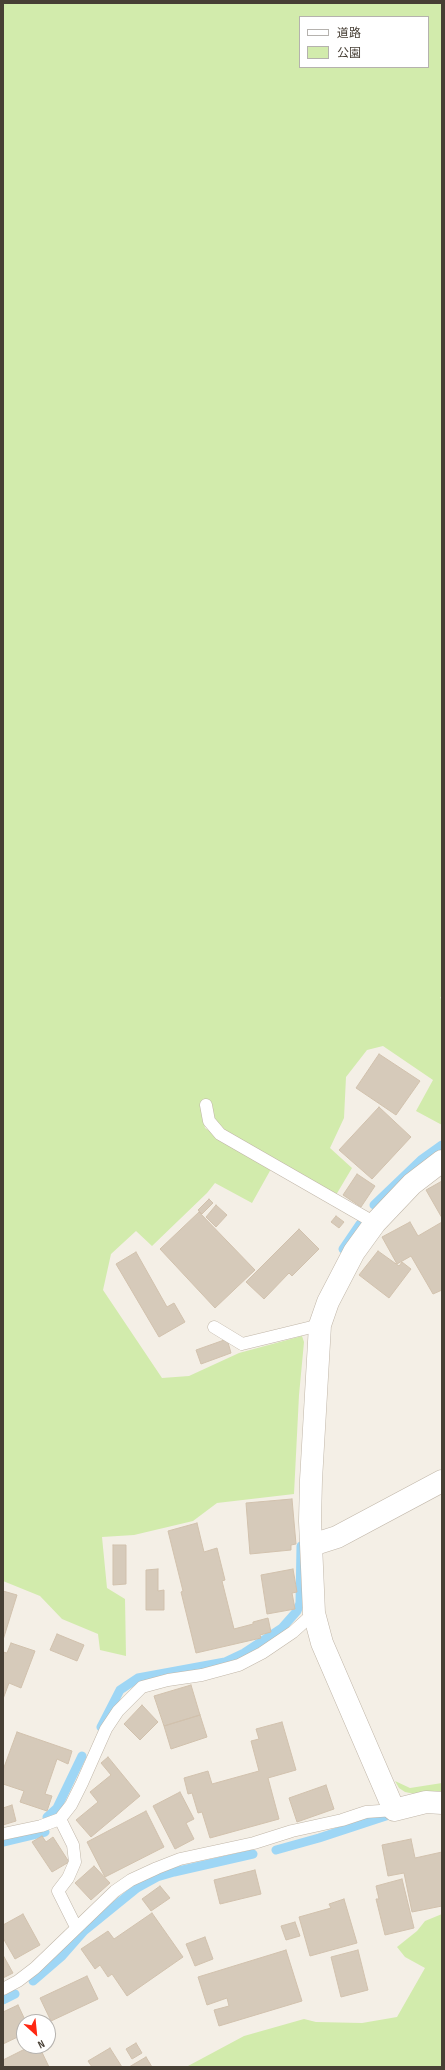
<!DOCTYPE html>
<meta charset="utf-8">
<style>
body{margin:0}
#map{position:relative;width:445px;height:2070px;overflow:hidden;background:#f4efe6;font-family:"Sofia Sans Condensed","Noto Sans JP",sans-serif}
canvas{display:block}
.frame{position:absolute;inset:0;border:4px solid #473f35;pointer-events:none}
.legend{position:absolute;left:299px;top:16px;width:130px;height:52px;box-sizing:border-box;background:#fff;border:1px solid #b5b2ae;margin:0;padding:5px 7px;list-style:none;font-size:12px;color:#473f35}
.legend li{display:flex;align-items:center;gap:8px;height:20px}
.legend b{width:20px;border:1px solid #b5b2ae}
.north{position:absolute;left:16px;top:2014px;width:40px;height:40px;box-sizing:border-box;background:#fff;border:1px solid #b5b2ae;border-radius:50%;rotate:153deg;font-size:11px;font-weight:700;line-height:16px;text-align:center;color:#473f35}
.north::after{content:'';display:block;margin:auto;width:14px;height:18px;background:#ff2712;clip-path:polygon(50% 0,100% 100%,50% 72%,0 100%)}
</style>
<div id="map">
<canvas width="445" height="2070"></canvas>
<div class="frame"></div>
<ul class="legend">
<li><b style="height:5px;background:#fff"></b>道路</li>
<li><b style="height:11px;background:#d2ebac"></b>公園</li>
</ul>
<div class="north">N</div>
</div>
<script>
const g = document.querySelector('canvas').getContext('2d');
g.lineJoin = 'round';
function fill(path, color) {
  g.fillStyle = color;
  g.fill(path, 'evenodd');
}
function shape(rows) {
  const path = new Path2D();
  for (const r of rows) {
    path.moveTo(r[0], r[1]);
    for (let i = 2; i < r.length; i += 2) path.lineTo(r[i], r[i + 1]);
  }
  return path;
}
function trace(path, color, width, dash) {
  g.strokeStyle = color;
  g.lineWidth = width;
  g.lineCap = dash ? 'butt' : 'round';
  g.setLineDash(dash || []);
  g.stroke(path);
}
const green = shape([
 [3,3,442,3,442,995,440,998,442,999,442,1125,416,1111,433,1080,383,1046,367,1050,346,1077,344,1118,330,1148,352,1168,336,1195,224,1130,213,1119,210,1103,200,1103,205,1128,271,1169,252,1203,215,1183,207,1193,152,1246,136,1231,111,1254,103,1290,162,1378,189,1376,239,1353,302,1336,304,1342,299,1395,294,1494,217,1503,193,1521,134,1535,102,1537,107,1588,125,1599,126,1656,100,1650,98,1634,62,1619,40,1596,3,1581],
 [300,17,428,17,428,67,300,67],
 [395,1781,410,1788,442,1783,442,1791,415,1794,405,1792,399,1788],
 [442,1914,442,2067,188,2066,244,2036,304,2019,316,2022,362,2023,397,2017,425,1968,405,1957,397,1947,417,1931,425,1921]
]);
const stream = shape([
 [374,1205,421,1160,442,1145],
 [343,1249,360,1224],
 [101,1727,120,1690,138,1678,225,1662,244,1653,282,1628,297,1611,300,1603,301,1546],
 [47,1817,57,1808,82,1756],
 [3,1842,45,1832],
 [276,1850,319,1838,395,1813],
 [33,1981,62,1956,84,1931,137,1888,157,1877,174,1872,253,1854],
 [3,2000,15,1994]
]);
const building = shape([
 [379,1054,420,1081,396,1115,356,1088,379,1054],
 [379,1107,411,1137,372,1179,339,1150,379,1107],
 [357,1174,375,1186,361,1207,343,1195,357,1174],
 [442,1181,442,1218,426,1190,442,1181],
 [209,1199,213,1203,202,1214,198,1210,209,1199],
 [216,1205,227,1215,216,1227,206,1217,216,1205],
 [199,1212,255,1270,215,1308,160,1249,199,1212],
 [336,1216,344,1222,339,1228,331,1222,336,1216],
 [410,1222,418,1236,442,1222,442,1290,433,1294,411,1256,397,1264,382,1237,410,1222],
 [299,1229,319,1249,292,1276,289,1273,264,1299,246,1282,299,1229],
 [378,1251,399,1266,402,1262,411,1269,389,1298,359,1275,378,1251],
 [136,1252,167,1307,174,1303,185,1322,159,1337,116,1264,136,1252],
 [227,1339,231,1353,201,1364,196,1350,227,1339],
 [292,1499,296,1544,291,1545,291,1550,250,1554,246,1503,292,1499],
 [197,1523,204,1552,217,1548,225,1580,222,1581,234,1629,253,1624,253,1622,268,1618,271,1632,260,1635,261,1638,196,1653,181,1592,183,1591,168,1531,197,1523],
 [113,1545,126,1545,126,1584,113,1585,113,1545],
 [158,1569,158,1591,164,1590,164,1610,146,1610,146,1570,158,1569],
 [293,1569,297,1592,292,1593,295,1609,267,1614,261,1575,293,1569],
 [3,1591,17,1595,3,1640,3,1591],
 [57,1634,84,1645,77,1661,50,1650,57,1634],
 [11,1643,35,1651,21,1688,9,1683,3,1699,3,1652,7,1653,11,1643],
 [191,1685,200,1715,164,1726,154,1696,191,1685],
 [142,1705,158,1722,140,1740,124,1724,142,1705],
 [200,1715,207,1737,171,1749,164,1726,200,1715],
 [282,1722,296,1770,268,1778,279,1819,210,1838,202,1812,198,1813,192,1793,188,1794,184,1778,208,1771,212,1784,259,1771,251,1741,259,1739,256,1729,282,1722],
 [17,1732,72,1751,68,1764,57,1759,45,1794,52,1796,47,1811,20,1802,24,1791,3,1784,3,1770,17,1732],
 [108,1757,140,1796,91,1837,76,1820,98,1802,90,1792,111,1775,101,1763,108,1757],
 [326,1785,334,1809,297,1822,289,1798,326,1785],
 [180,1792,194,1819,186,1823,194,1839,175,1849,153,1806,180,1792],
 [12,1805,16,1821,3,1825,3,1808,12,1805],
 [146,1811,164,1847,105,1877,87,1842,146,1811],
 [42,1836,46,1842,53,1837,69,1862,52,1872,32,1842,42,1836],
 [411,1839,415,1858,442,1852,442,1906,412,1912,404,1873,388,1876,382,1845,411,1839],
 [94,1866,110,1883,91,1900,75,1883,94,1866],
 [255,1870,261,1894,220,1904,214,1880,255,1870],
 [402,1879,414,1928,385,1935,376,1899,379,1899,376,1886,402,1879],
 [160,1886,170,1898,151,1911,142,1899,160,1886],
 [344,1899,357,1943,310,1956,299,1917,331,1908,329,1904,344,1899],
 [152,1913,183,1957,127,1996,112,1974,108,1977,100,1965,95,1969,81,1949,108,1931,114,1939,152,1913],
 [23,1914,40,1945,15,1959,3,1938,3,1925,23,1914],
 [295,1922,300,1936,286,1940,281,1926,295,1922],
 [205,1937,213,1959,195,1966,186,1944,205,1937],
 [286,1950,302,2001,219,2026,214,2010,229,2006,227,1998,207,2005,198,1977,286,1950],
 [358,1950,368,1990,341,1997,331,1957,358,1950],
 [3,1955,13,1973,3,1978,3,1955],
 [87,1976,98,1999,51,2021,40,1998,87,1976],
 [18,2005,26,2022,24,2022,24,2034,3,2044,3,2012,18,2005],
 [136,2043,142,2053,132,2059,126,2049,136,2043],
 [31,2046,39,2046,49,2067,3,2067,3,2060,31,2046],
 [110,2048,122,2067,92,2067,88,2061,110,2048],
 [146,2057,152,2067,129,2067,146,2057]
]);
const lane = shape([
 [206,1105,209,1121,220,1134,375,1223],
 [214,1327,242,1344,320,1325],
 [60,1819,73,1845,75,1862,68,1878,58,1891,76,1927],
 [3,1834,41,1826,60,1819,71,1805,82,1783,106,1729,118,1711,142,1687,168,1680,202,1675,239,1665,262,1653,293,1632,314,1613],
 [3,1989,18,1981,35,1968,115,1891,131,1880,157,1868,180,1859,254,1843,292,1831,342,1820,366,1812,394,1810]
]);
const street = shape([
 [442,1161,412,1184,375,1223,354,1252,328,1302,320,1325,311,1480,310,1521,314,1613,322,1643,394,1810,426,1802,442,1803],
 [312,1545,337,1537,442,1481]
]);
fill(green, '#d2ebac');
trace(stream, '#9ed6f5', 9);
fill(building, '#d6caba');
trace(building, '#d1c1ad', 1);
trace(lane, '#c0b6a8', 13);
trace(street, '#c0b6a8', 23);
trace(lane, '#fff', 12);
trace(street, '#fff', 22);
</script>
